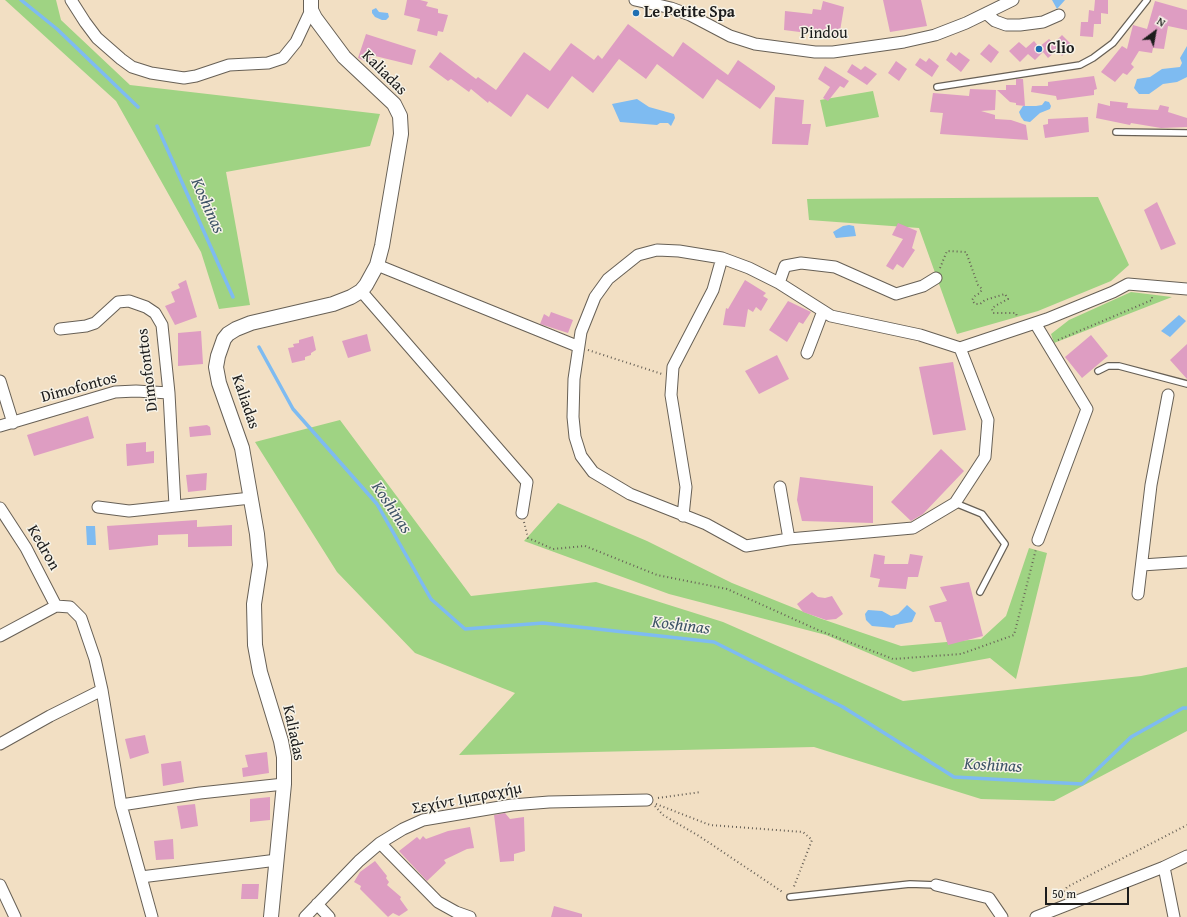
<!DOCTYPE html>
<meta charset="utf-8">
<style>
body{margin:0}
#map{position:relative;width:1187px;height:917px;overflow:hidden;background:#f2dfc3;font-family:"Gentium Book Plus",serif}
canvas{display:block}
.north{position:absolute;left:1135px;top:12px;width:40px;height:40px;-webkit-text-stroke:3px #f7f3e8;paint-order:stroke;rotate:32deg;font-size:11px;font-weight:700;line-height:16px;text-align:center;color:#1c1c1c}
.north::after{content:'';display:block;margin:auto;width:14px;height:18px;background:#1c1c1c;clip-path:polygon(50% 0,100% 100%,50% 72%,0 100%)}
.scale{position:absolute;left:1045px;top:887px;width:84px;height:18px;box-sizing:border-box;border:2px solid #1c1c1c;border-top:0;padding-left:5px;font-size:12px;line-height:14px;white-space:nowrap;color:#1c1c1c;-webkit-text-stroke:3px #f7f3e8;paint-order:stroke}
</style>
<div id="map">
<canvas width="1187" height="917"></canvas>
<div class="north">N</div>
<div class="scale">50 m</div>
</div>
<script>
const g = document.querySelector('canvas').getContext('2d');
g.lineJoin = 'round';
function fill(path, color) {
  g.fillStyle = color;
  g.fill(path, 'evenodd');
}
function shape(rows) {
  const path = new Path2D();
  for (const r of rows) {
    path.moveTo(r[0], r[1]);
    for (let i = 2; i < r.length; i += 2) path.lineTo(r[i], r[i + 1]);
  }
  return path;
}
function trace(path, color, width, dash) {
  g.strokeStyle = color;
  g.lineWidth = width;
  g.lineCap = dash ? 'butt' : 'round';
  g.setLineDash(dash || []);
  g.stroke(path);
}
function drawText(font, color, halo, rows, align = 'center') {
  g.font = font + ' "Gentium Book Plus",serif';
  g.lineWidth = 3;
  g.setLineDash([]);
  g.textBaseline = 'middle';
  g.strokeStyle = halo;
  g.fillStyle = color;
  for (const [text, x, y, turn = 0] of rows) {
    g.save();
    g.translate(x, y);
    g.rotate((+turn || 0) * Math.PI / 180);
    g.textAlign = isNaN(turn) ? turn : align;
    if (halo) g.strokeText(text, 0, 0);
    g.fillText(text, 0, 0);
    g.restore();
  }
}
const green = shape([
 [5,0,56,0,61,20,130,85,380,114,370,146,226,172,250,305,219,309,201,252,116,101],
 [873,91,879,117,826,127,820,100],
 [1098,197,1129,265,1111,281,1038,311,957,334,919,228,809,220,807,199],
 [1131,292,1172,297,1054,343,1051,334,1069,320],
 [340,420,471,596,596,582,723,622,903,701,1141,676,1187,667,1187,731,1054,801,981,799,814,747,459,755,515,693,415,653,337,572,255,442],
 [558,503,647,541,732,583,819,618,901,646,981,639,1006,616,1029,548,1047,553,1016,679,990,658,913,672,826,635,669,594,524,541]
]);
const water = shape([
 [1052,0,1065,0,1057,9],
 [376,8,379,12,388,13,389,17,386,20,382,20,375,17,372,13,372,10],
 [1187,46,1187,77,1177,82,1163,84,1149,94,1139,94,1134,88,1137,79,1150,77,1162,69,1180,67,1182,63,1180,58],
 [637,99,649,107,674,114,675,118,671,126,668,123,660,123,657,125,620,122,612,104],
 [1045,101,1049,102,1051,106,1050,109,1040,113,1030,122,1024,121,1021,117,1019,112,1023,106,1036,106,1042,105],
 [849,225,854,226,856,236,836,238,833,232,843,226],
 [1179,315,1186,321,1170,337,1161,331],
 [86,526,95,526,96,545,87,545],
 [907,605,916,613,912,622,896,625,894,628,872,626,866,620,865,614,868,610,882,611,891,616,898,614]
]);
const stream = shape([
 [21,0,57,29,138,107],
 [157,126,233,297],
 [259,347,293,409,377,504,431,599,465,629,543,623,714,642,843,707,954,777,1082,784,1131,737,1183,708,1187,708]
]);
const building = shape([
 [407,0,420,0,428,2,426,6,438,9,438,13,448,15,443,32,438,31,437,36,417,31,420,19,404,15],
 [883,0,921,0,927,26,890,32],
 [1095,0,1108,0,1108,14,1101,13,1101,24,1094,24,1093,37,1080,36,1081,22,1088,22,1089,10,1094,11],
 [823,1,844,7,839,37,784,30,785,11,812,14,813,9,821,10],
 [1155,1,1187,10,1187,30,1168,26,1164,49,1153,48,1152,53,1139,51,1131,64,1134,67,1127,75,1123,73,1115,82,1101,72,1122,46,1127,49,1133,25,1147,29],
 [628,24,673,57,683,42,728,75,738,60,775,86,775,89,760,109,717,79,703,99,657,64,646,79,619,59,593,93,572,76,548,109,527,94,511,117,489,101,488,103,471,89,469,92,451,79,448,81,429,67,440,52,476,79,478,77,496,90,524,52,550,71,571,43,594,60,598,55,602,59],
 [366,34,416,50,412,65,371,55,369,63,358,58],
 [1062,35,1072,45,1062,56,1057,50,1048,58,1043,52,1035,60,1028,54,1020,62,1009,51,1019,42,1026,48,1034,41,1039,47,1049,39,1054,43],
 [989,44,999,52,991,63,980,54],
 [951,52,956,56,959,52,970,60,961,72,946,60],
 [920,58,926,62,929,58,939,66,932,77,915,65],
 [896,61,907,69,899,81,888,73],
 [852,64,861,70,865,66,877,74,867,85,847,72],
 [825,66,849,81,844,88,840,86,828,101,823,98,830,87,818,79],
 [1094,76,1097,89,1094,90,1094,95,1057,100,1056,96,1031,92,1032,86,1048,86,1048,82],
 [1016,79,1023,79,1025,106,1016,105,1016,103,1010,102,997,90,1006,90,1006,85,1016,85],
 [970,89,996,90,995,110,981,111,995,115,995,119,1011,120,1026,125,1028,140,940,134,943,113,930,112,933,93,969,96],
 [775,97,804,100,802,124,811,124,808,145,772,144],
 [1110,101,1128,103,1127,108,1158,110,1160,105,1169,107,1168,112,1187,118,1187,127,1161,128,1131,123,1130,125,1096,118,1098,103,1110,106],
 [1088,117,1089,132,1045,138,1043,125,1048,124,1048,119],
 [1157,202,1176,244,1161,250,1144,210],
 [898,223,917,231,912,248,915,250,903,268,897,264,893,270,886,266,903,239,892,235],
 [186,280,197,317,175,325,165,306,175,302,171,292,180,288,178,284],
 [745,280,766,293,763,296,768,299,761,311,756,307,753,312,748,309,745,327,723,325,726,308,728,309],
 [788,301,811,312,803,324,799,322,787,342,769,330],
 [551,312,573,320,568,333,540,324,544,314,549,317],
 [201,331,203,364,178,366,178,333],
 [367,334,371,351,348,358,342,341],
 [1091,335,1108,356,1082,378,1065,357],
 [313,336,316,350,311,353,311,355,305,357,305,360,292,363,288,348,294,347,293,344,299,343,299,340],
 [1187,344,1187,379,1170,360],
 [777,355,789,379,759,394,745,371],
 [953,362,966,430,933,435,919,367],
 [88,416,94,438,34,456,27,435],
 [207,425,210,427,211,435,190,437,189,427],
 [146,442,146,452,154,451,154,463,127,466,126,444],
 [941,449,964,471,923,514,911,521,891,502],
 [207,473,206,490,188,492,186,475],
 [800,477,873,486,873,523,802,521,797,500],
 [197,520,197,527,232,525,232,546,188,547,188,534,158,535,158,545,109,550,107,526],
 [874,554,885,556,884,564,908,564,910,554,923,556,918,577,908,577,906,589,878,587,880,579,870,577],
 [969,582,983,636,948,645,941,622,935,622,929,606,947,601,940,587],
 [812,592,818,597,825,598,832,596,843,614,836,619,826,620,803,612,797,604],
 [145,735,149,753,130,759,125,739],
 [267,752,269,773,243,777,242,768,248,767,245,755],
 [181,761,184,782,163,786,161,764],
 [270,797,270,820,250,822,250,799],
 [195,804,198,826,181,829,177,806],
 [505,813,510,819,524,817,525,851,514,854,514,861,500,862,494,815],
 [470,827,474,848,467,849,444,860,446,863,427,881,399,851,417,837,420,840,423,836,426,839,448,831],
 [173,839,174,859,156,860,154,841],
 [375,861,387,876,386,878,389,882,387,885,401,897,400,899,408,910,399,916,393,913,388,917,360,889,361,886,354,882,360,872],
 [242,884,259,884,258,899,241,899],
 [554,906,582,914,582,917,551,917]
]);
const path = shape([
 [940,268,947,251,966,252,978,285,982,289,980,293,975,296,972,300,975,304,980,304,985,300,1005,294,1008,299,995,306,992,309,993,313,1016,313,1017,317],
 [1058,340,1152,300,1152,297],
 [588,350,662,374],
 [524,522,528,538,553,549,585,546,657,575,727,589,818,630,893,659,961,654,1014,635,1036,549],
 [658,798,701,792],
 [656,804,710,825,803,832,812,840,793,889],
 [655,806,663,815,699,836,784,893],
 [1062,895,1067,887,1187,825]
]);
const service = shape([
 [937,87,1080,65,1093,58,1113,43,1147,0],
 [1116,132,1187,133],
 [1098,371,1108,366,1119,366,1187,384],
 [955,503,982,514,1005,544,980,592],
 [790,897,910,884,936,885]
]);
const minor = shape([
 [71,0,85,22,97,38,121,59,132,67,151,73,184,78,196,76,229,65,268,63,283,58,296,42,311,10],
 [635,0,671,8,690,15,730,36,755,44,815,52,833,52,904,42,935,35,966,23,1013,0],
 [987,14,995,21,1006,25,1020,25,1043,22,1059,15],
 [657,250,679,251,722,258,749,268,779,283,831,316,920,335,960,348,988,420,985,457,955,503,913,528,789,539,746,546,706,524,630,494,593,472,581,456,575,437,573,417,574,379,581,332,595,297,608,279,638,255,657,250],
 [377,265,577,346],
 [779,283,785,266,801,263,835,267,896,294,923,286,936,278],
 [361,291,527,482,522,513],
 [1035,323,1087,409,1038,540],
 [60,329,86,326,95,323,118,302,129,301,146,307,155,313,162,325,169,393,175,506],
 [960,348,1047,319,1113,292,1128,284,1187,289],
 [807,353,823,311],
 [0,381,13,423],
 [0,426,115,392,136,391,169,393],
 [780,487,789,539],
 [98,507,129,511,251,498],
 [0,508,26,548,56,606],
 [683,516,686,487,671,395,673,367,713,290,722,258],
 [1142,565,1187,562],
 [1138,594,1151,485,1168,395],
 [0,636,56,606,70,607,81,618,95,659,102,690,121,805,152,917],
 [0,744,50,716,102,690],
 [121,805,200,793,284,784],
 [380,843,438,902,456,912,470,917],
 [1164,867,1174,917],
 [141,877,277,860],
 [0,885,15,917],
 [936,885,989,898,1002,917],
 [317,904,329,917],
 [305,917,359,861,380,843,403,829,423,820,512,805,549,802,647,800],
 [1036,917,1164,867,1187,856]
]);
const tertiary = shape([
 [271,917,284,784,284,757,281,741,260,672,255,645,254,604,260,565,257,534,242,448,219,383,216,367,218,356,224,339,228,334,236,329,251,323,333,304,351,297,361,291,366,285,377,265,382,246,401,134,400,116,394,104,344,57,315,18,311,10,311,0]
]);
const markers = [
 [636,13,4,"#1f6fb2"],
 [1039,49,4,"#1f6fb2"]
];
const poiNames = [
 ["Le Petite Spa",644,13],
 ["Clio",1047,49]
];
const streetNames = [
 ["Pindou",824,34],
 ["Kaliadas",384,73,45],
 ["Dimofonttos",148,370,-97],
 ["Dimofontos",79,388,-15],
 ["Kaliadas",245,402,71],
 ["Kedron",43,548,60],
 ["Kaliadas",293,733,78],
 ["Σεχίντ Ιμπραχήμ",467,799,-11]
];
const waterNames = [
 ["Koshinas",207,206,66],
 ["Koshinas",391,508,56],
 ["Koshinas",681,626,7],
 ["Koshinas",993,766,3]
];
fill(green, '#9fd383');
fill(water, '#7ebbf1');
trace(stream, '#7ebbf1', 3.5);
fill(building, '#de9dc2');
trace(service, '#676056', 8);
trace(minor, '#676056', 13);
trace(tertiary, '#676056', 16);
trace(path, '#676056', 2, [1, 3]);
trace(service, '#fff', 5.5);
trace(minor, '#fff', 11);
trace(tertiary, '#fff', 14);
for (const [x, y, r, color] of markers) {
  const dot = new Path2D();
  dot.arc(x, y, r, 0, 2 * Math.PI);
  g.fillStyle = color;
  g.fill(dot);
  trace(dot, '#f7f3e8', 1.5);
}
drawText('bold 16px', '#1c1c1c', '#f7f3e8', poiNames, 'left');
drawText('16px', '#1c1c1c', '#f7f3e8', streetNames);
drawText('italic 17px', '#3e5467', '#f7f3e8', waterNames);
</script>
